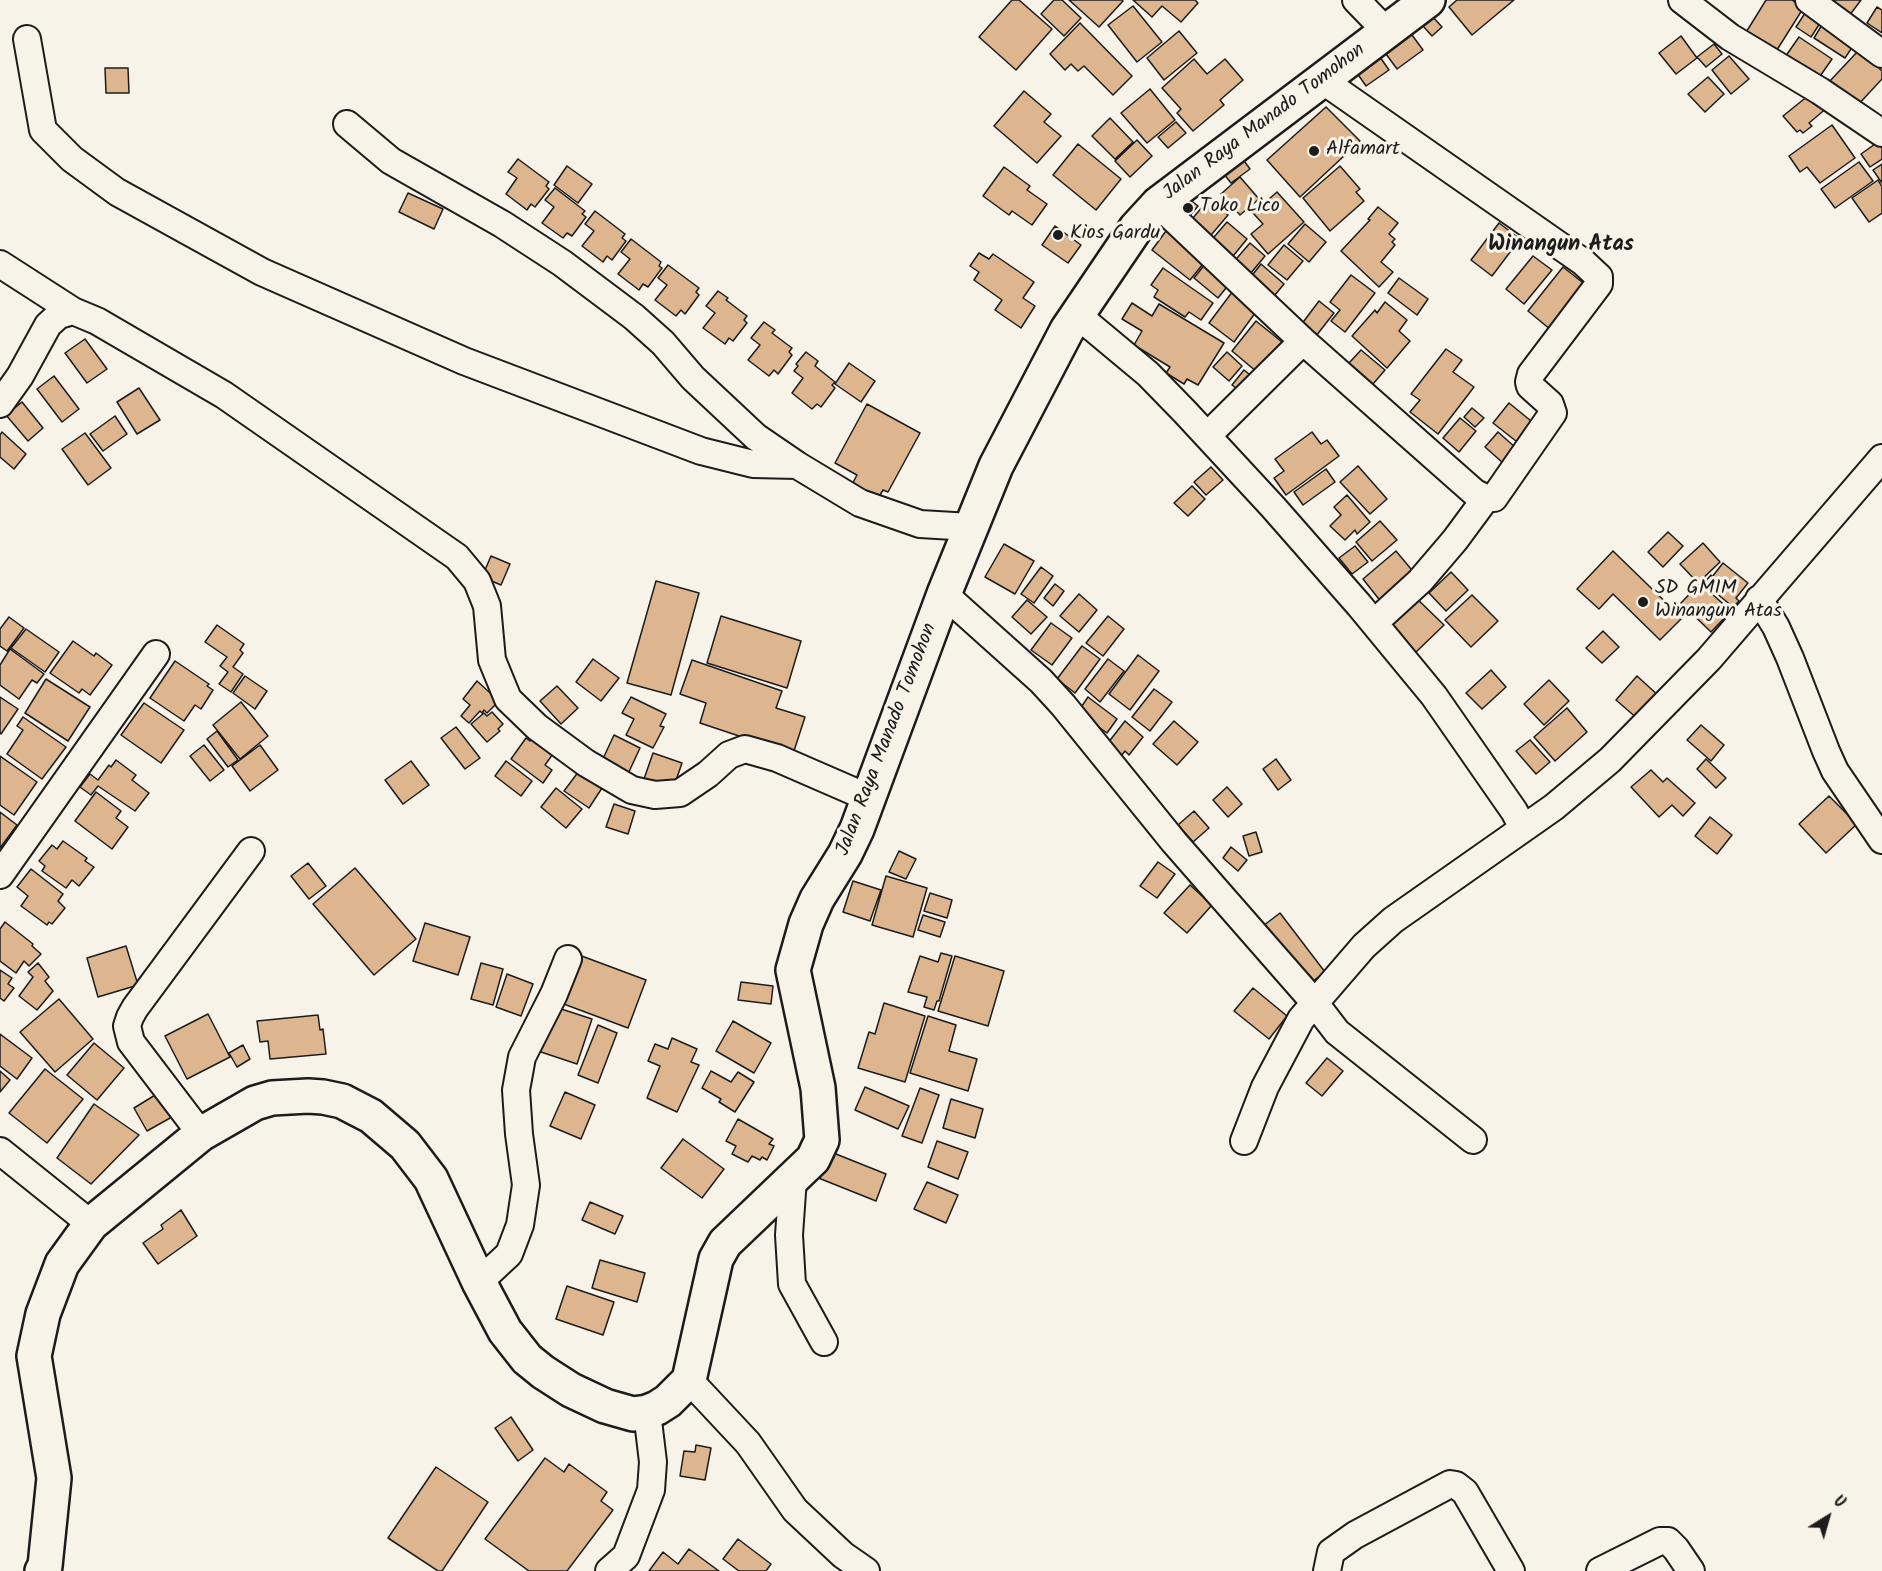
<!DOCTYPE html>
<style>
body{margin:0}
#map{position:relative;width:1882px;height:1571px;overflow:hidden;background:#f7f3e8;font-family:Kalam,sans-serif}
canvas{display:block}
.north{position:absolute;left:1798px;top:1487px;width:60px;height:60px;-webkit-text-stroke:4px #f7f3e8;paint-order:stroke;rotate:37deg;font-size:16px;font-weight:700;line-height:24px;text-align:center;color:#1c1c1c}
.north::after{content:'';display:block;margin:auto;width:21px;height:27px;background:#1c1c1c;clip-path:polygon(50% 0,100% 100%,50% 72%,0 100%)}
</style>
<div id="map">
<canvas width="1882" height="1571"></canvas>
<div class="north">U</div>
</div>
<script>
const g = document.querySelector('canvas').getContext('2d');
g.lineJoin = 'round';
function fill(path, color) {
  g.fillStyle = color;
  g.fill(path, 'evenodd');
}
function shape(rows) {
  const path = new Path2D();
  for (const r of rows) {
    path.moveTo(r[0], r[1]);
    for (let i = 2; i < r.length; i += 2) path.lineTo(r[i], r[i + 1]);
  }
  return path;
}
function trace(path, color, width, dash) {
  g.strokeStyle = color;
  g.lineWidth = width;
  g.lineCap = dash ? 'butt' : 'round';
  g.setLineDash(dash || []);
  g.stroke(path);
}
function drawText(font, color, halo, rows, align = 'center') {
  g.font = font + ' Kalam,sans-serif';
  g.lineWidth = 6;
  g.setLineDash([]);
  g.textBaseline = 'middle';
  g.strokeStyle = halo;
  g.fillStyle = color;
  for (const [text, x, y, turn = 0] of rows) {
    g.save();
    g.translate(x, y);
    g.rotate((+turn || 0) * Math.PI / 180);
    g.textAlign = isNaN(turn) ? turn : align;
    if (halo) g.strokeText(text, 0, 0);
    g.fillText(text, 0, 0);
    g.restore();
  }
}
const building = shape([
 [1012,0,1019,0,1052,29,1016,70,979,37,1012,0],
 [1054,0,1062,0,1081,18,1064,36,1041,14,1054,0],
 [1069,0,1122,0,1123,1,1099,27,1069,0],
 [1133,0,1195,0,1198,3,1181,22,1162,6,1152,17,1133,0],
 [1457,0,1514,0,1472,35,1449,7,1457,0],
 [1766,0,1792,0,1804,7,1775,53,1745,34,1766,0],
 [1820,0,1861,0,1846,20,1820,0],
 [1133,6,1162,42,1137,62,1108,25,1133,6],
 [1424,7,1442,27,1432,36,1414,16,1424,7],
 [1809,7,1824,17,1811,37,1796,27,1809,7],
 [1877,7,1882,10,1882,33,1867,23,1877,7],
 [1825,20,1857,40,1845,58,1814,38,1825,20],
 [1080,23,1132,76,1113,95,1084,66,1078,71,1071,64,1065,70,1050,54,1080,23],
 [1404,24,1423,50,1397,69,1378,43,1404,24],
 [1179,31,1197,53,1164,80,1147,58,1179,31],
 [1681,36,1697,58,1676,74,1659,53,1681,36],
 [1799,37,1832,59,1816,82,1783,60,1799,37],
 [1714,44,1722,54,1706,67,1697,57,1714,44],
 [1373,47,1389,70,1366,86,1350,63,1373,47],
 [1859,50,1882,71,1882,79,1856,107,1829,82,1859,50],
 [1729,56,1749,79,1731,94,1712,70,1729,56],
 [1194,59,1207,74,1225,59,1243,80,1220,100,1224,105,1193,131,1177,113,1181,109,1162,88,1194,59],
 [105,68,128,68,129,93,106,93,105,68],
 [1708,77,1724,94,1705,112,1688,94,1708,77],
 [1150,89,1175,120,1147,143,1121,113,1150,89],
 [1024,91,1051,114,1044,122,1061,136,1037,163,994,126,1024,91],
 [1814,91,1828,107,1809,123,1812,126,1803,133,1800,130,1797,132,1783,116,1814,91],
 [1326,107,1360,141,1300,197,1267,160,1326,107],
 [1110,118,1133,142,1115,159,1092,136,1110,118],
 [1176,122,1186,133,1168,148,1158,137,1176,122],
 [1832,125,1855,158,1820,183,1807,167,1800,172,1789,156,1832,125],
 [1882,139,1882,159,1870,167,1861,154,1882,139],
 [1137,140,1152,156,1130,177,1115,161,1137,140],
 [1078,144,1121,179,1096,210,1053,175,1078,144],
 [1239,154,1250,169,1231,183,1220,169,1239,154],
 [518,159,549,182,546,186,549,189,535,207,531,204,527,210,506,194,517,178,508,172,518,159],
 [1859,162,1873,181,1835,208,1821,189,1859,162],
 [1882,164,1882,183,1873,170,1882,164],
 [567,166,592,184,578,203,554,185,567,166],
 [1340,166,1360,189,1356,192,1364,201,1330,231,1303,198,1340,166],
 [1004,167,1030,186,1027,190,1047,204,1032,225,1012,211,1009,215,983,196,1004,167],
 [1240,177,1259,199,1240,215,1221,194,1240,177],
 [1878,180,1882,187,1882,213,1869,222,1852,198,1878,180],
 [555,188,585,211,582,214,586,217,572,236,567,233,563,238,542,223,554,207,545,200,555,188],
 [1277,192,1304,222,1268,254,1251,234,1263,224,1253,213,1277,192],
 [408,193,443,209,434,229,399,212,408,193],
 [1188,198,1198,206,1187,219,1177,211,1188,198],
 [1209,199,1228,215,1206,241,1187,225,1209,199],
 [1378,207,1398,223,1389,234,1395,239,1392,242,1395,245,1381,262,1393,272,1379,287,1341,251,1370,220,1368,219,1378,207],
 [595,211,625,234,622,238,626,241,612,260,607,256,603,262,582,246,594,231,585,224,595,211],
 [1227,222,1247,239,1229,261,1208,244,1227,222],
 [1499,223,1520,239,1492,276,1471,260,1499,223],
 [1305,224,1326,242,1309,262,1288,244,1305,224],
 [1055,226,1081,245,1068,263,1042,245,1055,226],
 [1166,231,1181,242,1211,254,1190,280,1152,250,1166,231],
 [631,239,661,262,659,266,662,268,648,287,643,284,639,290,618,274,630,259,621,252,631,239],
 [1250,243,1265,256,1246,279,1231,265,1250,243],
 [1284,245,1303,261,1287,280,1268,265,1284,245],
 [979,253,989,259,993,254,1034,282,1023,298,1035,306,1021,328,995,310,1002,300,974,280,979,272,970,266,979,253],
 [1533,256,1552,270,1524,304,1506,289,1533,256],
 [1210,258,1234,278,1218,298,1194,278,1210,258],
 [1261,264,1284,284,1270,301,1247,282,1261,264],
 [668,265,699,288,696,292,699,295,685,314,681,310,676,316,655,300,667,285,658,278,668,265],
 [1563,267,1587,286,1551,330,1528,311,1563,267],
 [1163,268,1213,303,1201,320,1189,312,1185,317,1154,297,1158,290,1151,285,1163,268],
 [1351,275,1375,293,1345,332,1331,321,1340,310,1330,302,1351,275],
 [1399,278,1428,299,1417,315,1388,293,1399,278],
 [1236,287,1261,305,1234,342,1209,323,1236,287],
 [718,291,728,298,726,300,747,316,744,320,747,323,733,341,729,338,725,344,703,328,715,313,706,306,718,291],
 [1319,301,1334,313,1316,336,1301,325,1319,301],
 [1385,302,1407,320,1399,331,1410,341,1387,368,1352,336,1375,310,1377,313,1385,302],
 [1132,303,1152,316,1159,304,1224,343,1198,385,1187,379,1184,384,1166,373,1170,367,1134,345,1142,331,1122,319,1132,303],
 [1256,321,1282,342,1257,372,1232,351,1256,321],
 [764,322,775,330,772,333,792,348,789,352,792,355,778,374,774,370,769,376,748,360,760,345,751,338,764,322],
 [85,339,107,369,87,383,65,353,85,339],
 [1446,349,1462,360,1453,372,1474,387,1438,434,1410,412,1420,400,1411,394,1446,349],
 [1361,350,1385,370,1373,384,1349,363,1361,350],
 [806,352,818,361,815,366,835,382,832,385,835,388,821,407,817,404,812,409,792,393,803,378,794,371,798,366,796,364,806,352],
 [1227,352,1242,366,1229,381,1213,367,1227,352],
 [849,363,875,381,861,402,835,384,849,363],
 [1244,370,1255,379,1244,394,1232,385,1244,370],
 [54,376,79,409,62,422,37,389,54,376],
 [139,388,160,420,137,434,117,402,139,388],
 [22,402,43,428,28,441,6,415,22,402],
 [1509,403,1536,425,1521,445,1493,423,1509,403],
 [867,404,920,433,888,492,883,490,876,502,850,488,857,475,835,463,867,404],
 [1472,408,1484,418,1475,427,1464,417,1472,408],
 [115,416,127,434,103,451,90,434,115,416],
 [1460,418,1476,431,1459,452,1443,438,1460,418],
 [2,432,26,454,14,469,0,457,0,435,2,432],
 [1312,432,1321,444,1327,440,1339,456,1286,495,1274,478,1284,471,1275,459,1312,432],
 [1498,432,1516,448,1503,463,1485,447,1498,432],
 [85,433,111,468,88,485,62,449,85,433],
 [1358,466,1387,499,1370,514,1340,482,1358,466],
 [1211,467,1223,480,1206,495,1194,482,1211,467],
 [1326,469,1335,482,1303,505,1294,492,1326,469],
 [1192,486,1205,499,1188,516,1174,503,1192,486],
 [1347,495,1370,522,1357,534,1355,530,1345,540,1330,526,1341,515,1334,507,1347,495],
 [1380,521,1397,540,1372,561,1356,542,1380,521],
 [1668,532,1683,546,1663,567,1648,552,1668,532],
 [1703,543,1720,562,1698,583,1680,564,1703,543],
 [1004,544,1034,561,1015,594,985,577,1004,544],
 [1355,546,1368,562,1352,574,1339,558,1355,546],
 [1396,551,1416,575,1382,603,1363,579,1396,551],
 [1613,551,1682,618,1660,640,1613,594,1599,609,1577,589,1613,551],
 [491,556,510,564,501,585,482,577,491,556],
 [1723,563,1748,583,1736,598,1739,601,1733,607,1704,583,1711,575,1712,577,1723,563],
 [1041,567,1053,576,1034,603,1021,594,1041,567],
 [1451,572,1468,590,1446,611,1429,593,1451,572],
 [656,581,699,593,671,695,627,683,656,581],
 [1700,583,1731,611,1711,632,1681,603,1700,583],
 [1055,584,1064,591,1053,606,1044,598,1055,584],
 [1079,594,1097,610,1079,632,1060,616,1079,594],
 [1412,594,1444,625,1415,653,1384,621,1412,594],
 [1472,595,1498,621,1471,647,1445,620,1472,595],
 [1027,600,1047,617,1031,634,1012,617,1027,600],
 [721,616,801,641,787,688,707,663,721,616],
 [1108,616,1124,629,1103,656,1086,643,1108,616],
 [9,617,24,628,7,651,0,646,0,629,9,617],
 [1051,623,1072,638,1052,665,1031,650,1051,623],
 [217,625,244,644,240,650,243,653,233,667,243,674,231,692,219,684,228,672,220,666,227,657,205,642,217,625],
 [26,629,59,652,45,672,11,648,26,629],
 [1603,631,1619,647,1602,663,1586,648,1603,631],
 [73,641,94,656,96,653,112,665,90,695,82,689,79,693,50,673,73,641],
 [1082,646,1100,659,1075,693,1057,679,1082,646],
 [10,649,44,674,37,683,32,680,19,699,0,685,0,665,10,649],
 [1138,655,1159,671,1130,710,1109,694,1138,655],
 [593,659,619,678,601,701,576,682,593,659],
 [1108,659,1124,671,1100,702,1085,689,1108,659],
 [692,660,782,691,776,708,805,717,793,754,700,723,706,703,680,694,692,660],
 [175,661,209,684,207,686,213,690,201,709,195,705,184,721,150,698,175,661],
 [1491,670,1506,687,1482,709,1466,693,1491,670],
 [245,676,267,691,255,709,233,693,245,676],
 [1637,676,1660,697,1639,720,1616,700,1637,676],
 [46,679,90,707,68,741,25,713,46,679],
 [1549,680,1569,701,1544,725,1524,704,1549,680],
 [477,681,499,701,487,713,484,710,482,713,480,711,469,723,461,716,470,705,463,699,477,681],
 [557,686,578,708,561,724,540,701,557,686],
 [1154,689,1172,702,1150,731,1132,717,1154,689],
 [0,697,18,709,1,734,0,733,0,697],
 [631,697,666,714,660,726,664,727,653,748,626,735,634,719,622,713,631,697],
 [1088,697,1117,719,1107,733,1078,712,1088,697],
 [241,702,268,736,240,759,213,725,241,702],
 [144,703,184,730,161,763,121,735,144,703],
 [1567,708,1587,732,1555,761,1534,737,1567,708],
 [492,712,503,724,498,729,500,731,487,742,471,724,484,713,487,716,492,712],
 [23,717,66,747,42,779,7,754,23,730,17,726,23,717],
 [1125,721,1143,737,1129,755,1125,751,1118,760,1104,748,1125,721],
 [1174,721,1198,742,1177,765,1153,744,1174,721],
 [1701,725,1724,745,1711,761,1687,740,1701,725],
 [456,727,480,758,465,769,441,738,456,727],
 [217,731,238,760,228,767,207,739,217,731],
 [614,735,640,748,627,776,601,763,614,735],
 [533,737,555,751,545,765,552,770,543,783,511,759,526,738,530,741,533,737],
 [1530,740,1550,762,1536,774,1516,751,1530,740],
 [204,745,224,770,210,781,190,756,204,745],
 [260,745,278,770,250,791,232,766,260,745],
 [653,753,682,763,673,789,644,779,653,753],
 [0,756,37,782,14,815,0,805,0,756],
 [1276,759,1291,780,1278,790,1263,769,1276,759],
 [1706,759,1726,778,1716,788,1697,769,1706,759],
 [116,760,136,775,132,780,149,793,135,811,98,786,91,795,80,787,90,774,98,780,109,765,111,767,116,760],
 [411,761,429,785,403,804,385,780,411,761],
 [506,761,532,781,521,796,495,776,506,761],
 [1651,770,1663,782,1667,778,1695,803,1683,816,1672,805,1659,817,1631,787,1651,770],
 [579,771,602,788,589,808,564,791,579,771],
 [1227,787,1242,804,1228,817,1213,800,1227,787],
 [556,788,582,809,566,828,541,807,556,788],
 [96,792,121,811,116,818,128,827,112,849,75,821,96,792],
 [1829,796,1857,824,1826,853,1799,824,1829,796],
 [614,804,635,811,628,834,606,827,614,804],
 [1194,811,1209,828,1193,842,1178,825,1194,811],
 [0,812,17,825,0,848,0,812],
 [1710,817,1732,835,1717,854,1695,836,1710,817],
 [1256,832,1262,852,1249,856,1243,836,1256,832],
 [63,841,87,858,85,861,94,867,79,886,72,880,66,888,42,871,45,866,39,861,52,845,57,849,63,841],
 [1231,847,1247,860,1238,871,1223,858,1231,847],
 [899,851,916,859,906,879,889,872,899,851],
 [1158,862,1175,874,1157,898,1140,886,1158,862],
 [308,863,326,886,309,899,291,876,308,863],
 [355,868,416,939,374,975,313,904,355,868],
 [31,869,63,894,58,901,65,908,52,924,49,922,47,925,21,906,28,896,17,887,31,869],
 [886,876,927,888,913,937,872,925,886,876],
 [853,881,881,890,870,921,843,912,853,881],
 [1190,885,1212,905,1187,933,1164,913,1190,885],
 [930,893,952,900,947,918,924,911,930,893],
 [1280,913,1325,972,1309,984,1263,926,1280,913],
 [923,915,945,922,940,937,918,930,923,915],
 [5,922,33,944,32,946,41,954,29,966,24,961,16,973,0,961,0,929,5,922],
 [425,923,470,937,458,975,413,961,425,923],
 [126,946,138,985,98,997,87,958,126,946],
 [941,953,952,956,939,1001,937,1001,934,1010,924,1007,927,997,908,992,920,956,938,962,941,953],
 [579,955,646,980,628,1028,561,1003,579,955],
 [955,956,1004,971,988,1026,938,1011,955,956],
 [38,963,49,977,45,981,53,991,37,1010,19,996,33,977,28,972,38,963],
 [481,963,503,969,493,1005,471,999,481,963],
 [0,970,12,978,8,984,14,988,4,1001,0,998,0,970],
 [507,974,533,984,521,1016,496,1007,507,974],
 [741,982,773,986,771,1004,738,1000,741,982],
 [1253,988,1287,1016,1269,1039,1234,1011,1253,988],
 [59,999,93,1039,55,1072,20,1032,59,999],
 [884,1003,925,1016,905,1082,858,1068,869,1032,875,1034,884,1003],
 [549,1005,592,1019,577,1064,535,1050,549,1005],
 [208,1014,230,1057,187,1079,165,1036,208,1014],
 [318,1015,320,1030,323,1029,326,1054,270,1059,268,1041,260,1042,257,1021,318,1015],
 [928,1016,956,1025,949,1051,977,1059,968,1091,910,1073,928,1016],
 [733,1021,771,1043,754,1073,716,1051,733,1021],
 [598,1025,617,1033,598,1083,578,1075,598,1025],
 [0,1034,32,1058,17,1079,0,1066,0,1034],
 [672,1038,697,1049,691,1062,699,1065,677,1112,647,1098,660,1066,648,1061,655,1044,668,1049,672,1038],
 [94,1043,124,1068,97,1100,67,1075,94,1043],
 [243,1045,250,1059,237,1067,229,1053,243,1045],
 [1327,1058,1343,1071,1322,1096,1306,1083,1327,1058],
 [45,1069,83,1099,47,1143,9,1113,45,1069],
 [0,1071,10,1080,0,1092,0,1071],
 [711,1071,731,1082,738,1072,754,1082,735,1112,719,1102,721,1099,702,1088,711,1071],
 [865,1087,909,1106,898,1129,855,1110,865,1087],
 [920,1088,939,1095,922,1143,902,1136,920,1088],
 [165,1089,179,1113,147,1131,134,1108,165,1089],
 [565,1092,595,1105,581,1139,550,1126,565,1092],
 [951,1099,983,1109,975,1138,943,1128,951,1099],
 [94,1104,139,1135,91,1184,57,1158,94,1104],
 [738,1119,773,1139,769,1144,774,1146,767,1160,762,1157,760,1160,752,1156,748,1162,732,1154,736,1146,726,1141,738,1119],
 [683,1139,724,1169,702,1198,661,1168,683,1139],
 [937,1141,968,1152,958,1179,928,1167,937,1141],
 [826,1150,886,1174,876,1201,816,1177,826,1150],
 [927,1182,958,1195,946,1223,914,1209,927,1182],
 [590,1202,623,1216,615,1234,582,1220,590,1202],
 [181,1210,197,1236,158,1264,143,1243,163,1229,161,1225,181,1210],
 [600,1260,645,1273,637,1302,592,1288,600,1260],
 [567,1286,614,1302,603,1335,556,1319,567,1286],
 [511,1417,533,1450,518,1461,495,1428,511,1417],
 [696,1445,711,1448,705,1480,680,1476,684,1451,695,1452,696,1445],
 [545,1458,564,1472,569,1464,607,1492,601,1501,613,1510,567,1571,529,1571,485,1539,545,1458],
 [436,1467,488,1502,442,1571,438,1571,388,1538,436,1467],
 [738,1539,771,1564,766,1571,739,1571,723,1559,738,1539],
 [689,1549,719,1571,649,1571,663,1552,678,1564,689,1549]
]);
const minor = shape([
 [1356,0,1387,32],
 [1682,0,1730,37,1820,91,1882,133],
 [1809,0,1882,54],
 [27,39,43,130,72,159,117,192,262,272,464,361,701,451,753,464,797,465,860,503,920,524,971,527],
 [347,124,391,161,502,224,562,263,634,317,663,343,693,378,756,437,797,465],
 [1158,204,1303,341,1475,493,1486,498,1494,498,1553,413,1550,404,1530,386,1529,382,1531,374,1599,284,1599,277,1583,262,1322,80],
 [0,264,73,311],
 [1076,314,1148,374,1185,412,1273,507,1359,605,1434,696,1514,811,1523,828],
 [0,404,20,376,48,325,59,315,73,311,97,321,224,395,457,557,477,581,487,606,492,660,508,699,537,727,586,763,632,790,655,795,680,793,708,774,729,755,745,749,777,758,869,798],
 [1208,435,1303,341],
 [944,594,1041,681,1063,705,1174,842,1314,1002,1337,1032,1473,1140],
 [1759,599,1776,627,1790,658,1826,751,1835,771,1882,840],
 [1374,623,1420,581,1455,540,1486,498],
 [0,875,156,654],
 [201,1134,131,1042,127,1026,130,1017,135,1008,251,851],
 [1244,1141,1265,1087,1301,1019,1364,946,1393,920,1554,807,1610,760,1709,659,1882,458],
 [0,1151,91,1224],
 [793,1178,789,1235,792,1284,824,1342],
 [479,1282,509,1254,520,1225,526,1185,519,1134,516,1090,522,1057,554,994,568,959],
 [689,1380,748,1443,795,1510,843,1555,866,1571],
 [609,1571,626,1556,651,1490,653,1462,647,1412],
 [1327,1571,1331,1552,1355,1535,1450,1484,1456,1485,1465,1492,1511,1571],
 [1600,1571,1660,1541,1668,1541,1676,1549,1691,1571]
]);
const trunk = shape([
 [42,1571,45,1566,54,1478,34,1356,43,1314,62,1264,91,1224,201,1134,255,1103,272,1098,308,1096,323,1097,342,1101,371,1116,405,1145,431,1179,479,1282,505,1331,527,1359,543,1372,571,1390,605,1406,633,1414,647,1412,657,1408,668,1401,689,1380,716,1259,725,1243,813,1159,822,1140,818,1088,793,970,806,924,817,899,845,854,857,829,944,594,996,466,1067,330,1136,228,1158,204,1428,0]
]);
const markers = [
 [1314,151,6,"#1c1c1c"],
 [1188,208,6,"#1c1c1c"],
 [1058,235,6,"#1c1c1c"],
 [1643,602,6,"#1c1c1c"]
];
const streetNames = [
 ["Jalan Raya Manado Tomohon",1265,123,-37],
 ["Jalan Raya Manado Tomohon",888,740,-69]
];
const poiNames = [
 ["Alfamart",1326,151],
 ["Toko Lico",1200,208],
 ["Kios Gardu",1070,235],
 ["SD GMIM",1655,590],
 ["Winangun Atas",1655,613]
];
const quarterNames = [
 ["Winangun Atas",1561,246]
];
fill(building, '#ddb58e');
trace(building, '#1c1c1c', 1.5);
trace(minor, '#1c1c1c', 30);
trace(trunk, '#1c1c1c', 38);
trace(minor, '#f7f3e8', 26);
trace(trunk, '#f7f3e8', 33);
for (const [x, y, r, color] of markers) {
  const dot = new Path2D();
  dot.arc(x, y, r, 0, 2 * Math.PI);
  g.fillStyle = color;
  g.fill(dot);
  trace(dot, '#f7f3e8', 2);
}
drawText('20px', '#1c1c1c', '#f7f3e8', streetNames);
drawText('20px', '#1c1c1c', '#f7f3e8', poiNames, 'left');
drawText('bold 22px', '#1c1c1c', '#f7f3e8', quarterNames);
</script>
